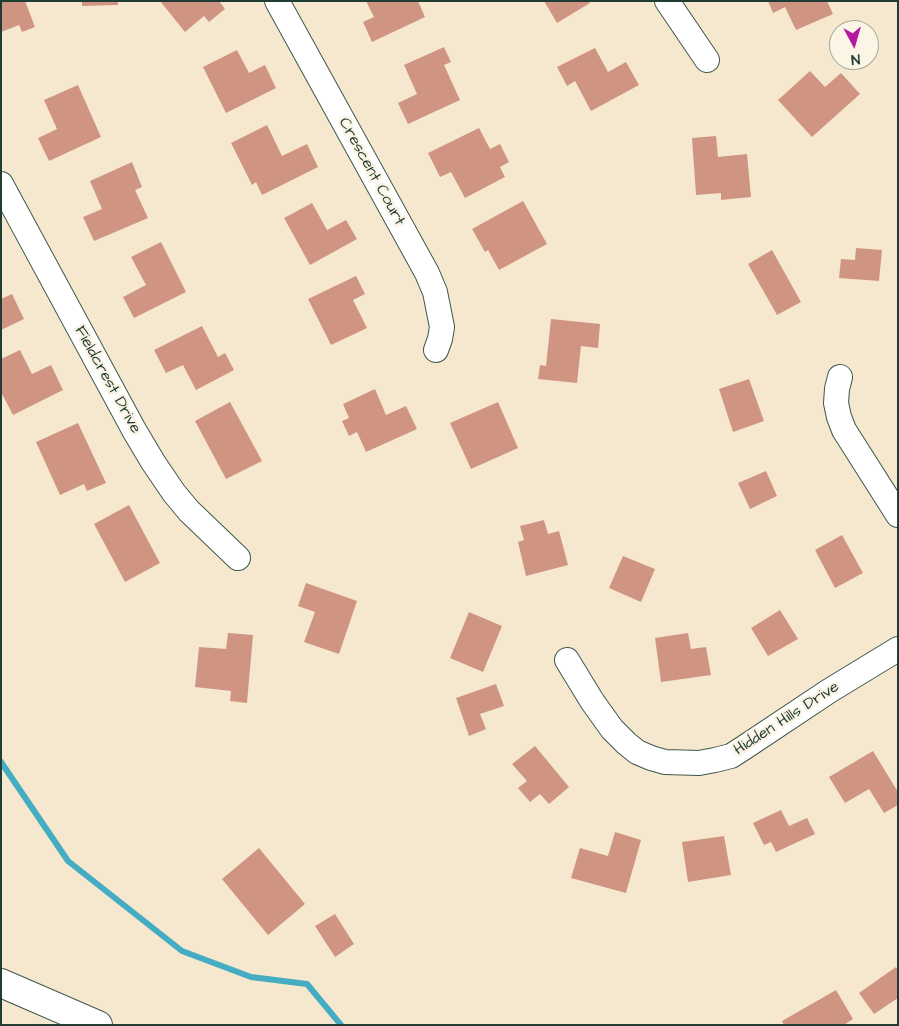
<!DOCTYPE html>
<style>
body{margin:0}
#map{position:relative;width:899px;height:1026px;overflow:hidden;background:#f6e8cf;font-family:"Architects Daughter",sans-serif}
canvas{display:block}
.frame{position:absolute;inset:0;border:2px solid #1f3d34;pointer-events:none}
.north{position:absolute;left:829px;top:20px;width:50px;height:50px;box-sizing:border-box;background:#fcf5e5;border:1px solid #a4ab9e;border-radius:50%;rotate:174deg;font-size:14px;font-weight:700;line-height:20px;text-align:center;color:#1f3d34}
.north::after{content:'';display:block;margin:auto;width:18px;height:22px;background:#b5179e;clip-path:polygon(50% 0,100% 100%,50% 72%,0 100%)}
</style>
<div id="map">
<canvas width="899" height="1026"></canvas>
<div class="frame"></div>
<div class="north">N</div>
</div>
<script>
const g = document.querySelector('canvas').getContext('2d');
g.lineJoin = 'round';
function shape(rows) {
  const path = new Path2D();
  for (const r of rows) {
    path.moveTo(r[0], r[1]);
    for (let i = 2; i < r.length; i += 2) path.lineTo(r[i], r[i + 1]);
  }
  return path;
}
function trace(path, color, width, dash) {
  g.strokeStyle = color;
  g.lineWidth = width;
  g.lineCap = dash ? 'butt' : 'round';
  g.setLineDash(dash || []);
  g.stroke(path);
}
function fill(path, color) {
  g.fillStyle = color;
  g.fill(path, 'evenodd');
}
function drawText(font, color, halo, rows, align = 'center') {
  g.font = font + ' "Architects Daughter",sans-serif';
  g.lineWidth = 5;
  g.setLineDash([]);
  g.textBaseline = 'middle';
  g.strokeStyle = halo;
  g.fillStyle = color;
  for (const [text, x, y, turn = 0] of rows) {
    g.save();
    g.translate(x, y);
    g.rotate((+turn || 0) * Math.PI / 180);
    g.textAlign = isNaN(turn) ? turn : align;
    if (halo) g.strokeText(text, 0, 0);
    g.fillText(text, 0, 0);
    g.restore();
  }
}
const stream = shape([
 [1,762,68,861,182,951,251,977,307,984,341,1025]
]);
const building = shape([
 [1,1,25,1,35,27,22,32,19,25,1,32],
 [82,1,118,1,118,5,82,6],
 [160,1,219,1,225,9,209,22,204,16,185,32],
 [366,1,418,1,425,17,372,42,363,22,374,17],
 [544,1,589,1,590,3,557,23],
 [768,1,827,1,833,14,796,30,785,7,773,13],
 [444,47,451,62,444,65,460,100,408,124,398,103,417,94,404,65],
 [595,48,608,72,626,62,639,85,591,111,575,81,567,86,557,67],
 [237,50,249,73,265,65,276,88,226,113,203,67],
 [810,71,825,87,841,73,860,94,812,137,778,100],
 [78,85,101,137,49,161,38,138,57,129,44,100],
 [267,125,282,156,307,144,318,167,262,195,256,182,252,185,231,143],
 [479,128,490,149,500,144,509,162,500,167,505,177,465,198,451,172,440,177,428,153],
 [716,136,718,157,747,154,751,197,721,200,721,193,696,195,692,138],
 [132,162,142,187,135,190,148,218,94,241,83,217,102,209,90,181],
 [523,201,547,244,499,270,488,250,485,252,472,229],
 [312,203,327,230,346,220,357,239,310,265,284,218],
 [161,242,186,292,134,318,123,297,146,285,131,257],
 [856,248,882,250,879,281,839,278,841,259,855,260],
 [772,250,801,302,777,315,748,264],
 [356,276,365,294,353,300,367,328,331,345,308,299],
 [12,294,24,319,1,330,1,299],
 [551,319,600,324,598,348,581,346,577,383,538,379,540,365,546,366],
 [202,326,218,357,225,353,234,370,196,390,183,365,166,373,154,350],
 [20,350,32,374,51,365,63,390,13,415,1,392,1,359],
 [749,379,764,421,733,432,719,389],
 [375,389,386,415,406,406,417,429,366,452,357,432,349,436,342,421,349,418,343,404],
 [230,402,262,461,226,479,195,421],
 [498,402,518,448,471,469,450,423],
 [78,423,106,483,87,491,84,484,60,495,36,442],
 [766,471,777,496,750,509,738,483],
 [129,505,160,563,125,582,94,524],
 [544,520,548,534,559,531,568,565,526,576,518,542,524,540,520,526],
 [842,535,863,573,835,588,815,550],
 [623,556,655,569,641,602,609,588],
 [306,583,357,601,339,654,304,642,315,612,298,606],
 [780,610,798,639,768,656,751,628],
 [469,612,502,626,483,672,450,658],
 [228,633,253,635,247,703,230,701,231,691,195,687,199,647,226,649],
 [688,633,691,649,706,647,711,675,661,682,655,638],
 [496,684,504,706,480,714,486,729,469,736,456,698],
 [535,746,569,787,549,804,540,794,530,802,518,788,527,781,512,764],
 [873,751,898,792,898,805,884,813,869,789,845,803,829,777],
 [781,810,789,826,807,818,815,834,776,852,771,842,764,845,753,823],
 [615,832,641,840,626,893,571,878,580,848,608,856],
 [724,836,731,875,688,882,682,842],
 [259,848,305,904,268,935,222,879],
 [335,914,354,944,335,957,315,926],
 [896,967,898,970,898,998,874,1014,859,993],
 [836,990,853,1019,844,1025,784,1025,782,1021]
]);
const minor = shape([
 [277,1,427,273,435,292,442,327,440,339,436,350],
 [667,1,707,60],
 [1,184,134,430,153,462,174,493,189,511,238,558],
 [840,377,837,389,836,403,839,417,844,430,898,515],
 [567,660,592,701,612,729,626,743,637,752,651,758,665,762,699,763,715,760,731,756,745,747,829,691,898,649]
]);
const tertiary = shape([
 [1,983,98,1025]
]);
const streetNames = [
 ["Crescent Court",371,172,61],
 ["Fieldcrest Drive",107,380,61],
 ["Hidden Hills Drive",787,719,-33]
];
trace(stream, '#44acc3', 6);
fill(building, '#d09582');
trace(minor, '#3f574b', 26);
trace(tertiary, '#3f574b', 30);
trace(minor, '#fff', 24);
trace(tertiary, '#fff', 28);
drawText('16px', '#1f3d34', '#fcf5e5', streetNames);
</script>
